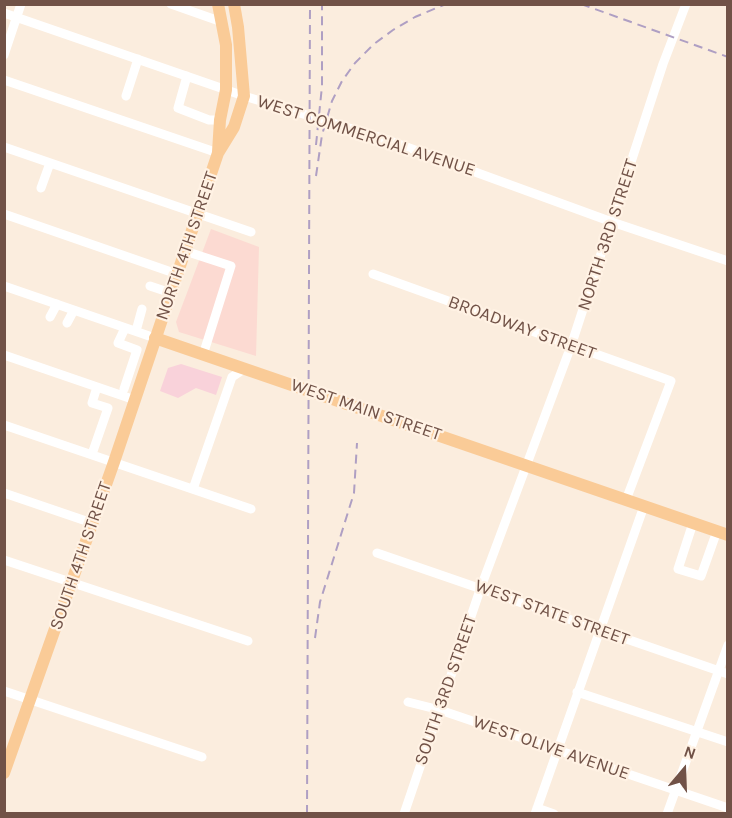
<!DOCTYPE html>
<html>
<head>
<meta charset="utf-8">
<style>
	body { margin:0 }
	#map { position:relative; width:732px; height:818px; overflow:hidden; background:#fbedde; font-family:Karla,sans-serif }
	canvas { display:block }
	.frame { position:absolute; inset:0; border:6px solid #715247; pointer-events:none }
	.north { position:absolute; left:654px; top:740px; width:60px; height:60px; -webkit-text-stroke:4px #fff2e4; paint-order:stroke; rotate:19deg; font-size:16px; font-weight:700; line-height:24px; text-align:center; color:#715247 }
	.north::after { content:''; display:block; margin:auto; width:21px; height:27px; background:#715247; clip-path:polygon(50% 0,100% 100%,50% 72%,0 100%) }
</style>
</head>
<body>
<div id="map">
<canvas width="732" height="818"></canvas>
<div class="frame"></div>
<div class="north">N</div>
</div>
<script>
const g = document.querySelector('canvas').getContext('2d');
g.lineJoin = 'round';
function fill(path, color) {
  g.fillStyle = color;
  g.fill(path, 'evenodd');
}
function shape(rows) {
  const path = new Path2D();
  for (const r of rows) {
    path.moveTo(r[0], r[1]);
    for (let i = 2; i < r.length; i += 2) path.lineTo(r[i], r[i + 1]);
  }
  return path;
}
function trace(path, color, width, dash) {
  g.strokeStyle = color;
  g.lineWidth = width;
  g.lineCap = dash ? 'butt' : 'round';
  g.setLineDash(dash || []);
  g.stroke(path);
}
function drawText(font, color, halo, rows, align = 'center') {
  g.font = font + ' Karla,sans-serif';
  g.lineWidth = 4.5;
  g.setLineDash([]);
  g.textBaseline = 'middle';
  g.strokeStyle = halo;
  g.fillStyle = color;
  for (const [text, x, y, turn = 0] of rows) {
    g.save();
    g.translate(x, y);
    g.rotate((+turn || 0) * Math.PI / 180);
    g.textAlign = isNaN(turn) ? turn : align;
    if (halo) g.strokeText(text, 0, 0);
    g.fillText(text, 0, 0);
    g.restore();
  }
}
fill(shape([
	[211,229,259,247,256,356,179,332,176,322]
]), '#fcdad2');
fill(shape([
	[181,364,222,377,216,395,196,388,178,398,160,391,168,368]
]), '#f9d2da');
trace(shape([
	[171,4,222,22],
	[4,13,244,96,382,138,612,222,728,261],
	[4,55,21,4],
	[187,76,178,108,209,120,220,120],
	[4,80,218,153],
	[126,96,138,59],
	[4,147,251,232],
	[41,188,50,163],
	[4,214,177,274],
	[185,251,231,266,203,355],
	[373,274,671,381,626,500],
	[4,286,155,338],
	[150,286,171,293],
	[50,317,57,304],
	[67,323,74,310],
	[136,331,142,309],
	[4,355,135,400],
	[124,389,137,350,118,343,125,328],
	[4,425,251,509],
	[92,454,108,408,92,403,97,387],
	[193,489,232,377,244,369],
	[4,493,92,523],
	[693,523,678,569,701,576,717,531],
	[377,553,728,674],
	[4,560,248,641],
	[4,691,202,757],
	[577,692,728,742],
	[408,702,440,710,728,808],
	[537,808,554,814],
	[404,814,481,587,571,346,663,64,686,4],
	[535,814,644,506],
	[667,814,728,645]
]), '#fff', 9);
trace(shape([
	[218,152,220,120,226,90,226,45,218,4],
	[155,338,728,535],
	[4,773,114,462,218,153,234,127,244,96,238,27,234,4]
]), '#facb97', 12);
trace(shape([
	[581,4,728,57],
	[316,145,322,86,322,4],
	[316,176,322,135,332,101,342,81,355,63,374,44,393,30,415,17,446,4],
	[315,638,320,602,354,493,357,443],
	[307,814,310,4]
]), '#af9fc3', 2, [9, 6]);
drawText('18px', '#715247', '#fff2e4', [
	["WEST COMMERCIAL AVENUE",366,136,18],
	["NORTH 3RD STREET",608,235,-72],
	["NORTH 4TH STREET",187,246,-71],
	["BROADWAY STREET",522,328,20],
	["WEST MAIN STREET",366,410,19],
	["SOUTH 4TH STREET",81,556,-71],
	["WEST STATE STREET",552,613,20],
	["SOUTH 3RD STREET",446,690,-71],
	["WEST OLIVE AVENUE",551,748,19]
]);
</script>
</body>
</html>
